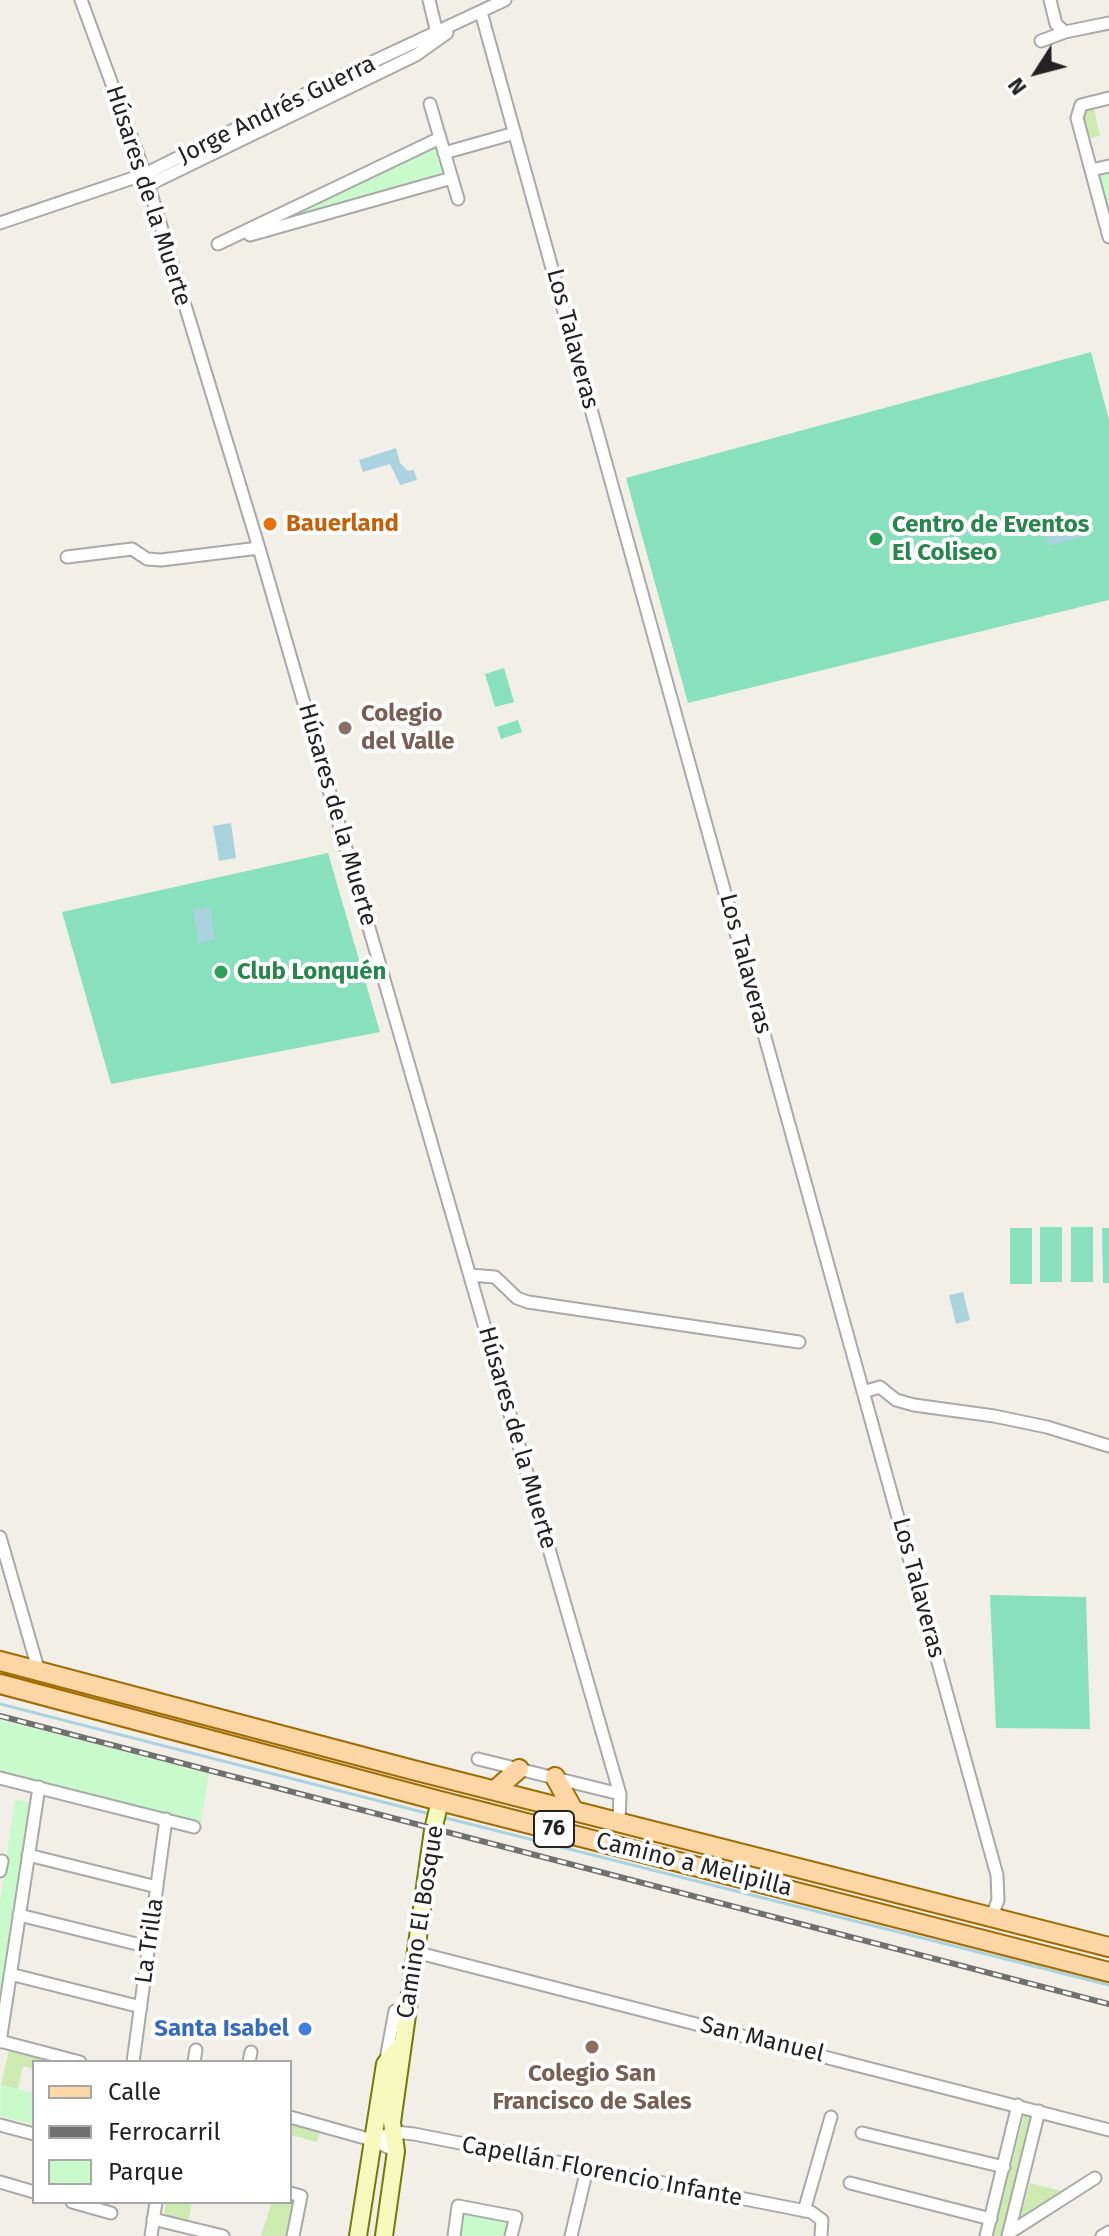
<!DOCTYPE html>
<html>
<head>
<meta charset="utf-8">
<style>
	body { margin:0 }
	#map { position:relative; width:1109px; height:2236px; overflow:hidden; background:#f2efe9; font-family:"Fira Sans",sans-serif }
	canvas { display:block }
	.legend { position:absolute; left:32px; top:2060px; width:260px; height:144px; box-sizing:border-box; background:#fff; border:2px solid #a7a7a7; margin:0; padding:10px 14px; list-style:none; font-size:24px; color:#222 }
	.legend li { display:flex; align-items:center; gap:16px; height:40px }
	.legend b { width:40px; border:2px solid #a7a7a7 }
	.north { position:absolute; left:997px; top:32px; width:80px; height:80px; -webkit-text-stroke:6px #fff; paint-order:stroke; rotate:234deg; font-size:22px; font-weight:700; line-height:32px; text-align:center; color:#222 }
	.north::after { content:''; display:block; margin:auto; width:28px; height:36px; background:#222; clip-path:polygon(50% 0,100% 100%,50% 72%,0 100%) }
</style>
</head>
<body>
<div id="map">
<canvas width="1109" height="2236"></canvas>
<ul class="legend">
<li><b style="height:10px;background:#fcd6a4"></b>Calle</li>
<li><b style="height:10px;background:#707070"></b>Ferrocarril</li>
<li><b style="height:22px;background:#c8facc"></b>Parque</li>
</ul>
<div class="north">N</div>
</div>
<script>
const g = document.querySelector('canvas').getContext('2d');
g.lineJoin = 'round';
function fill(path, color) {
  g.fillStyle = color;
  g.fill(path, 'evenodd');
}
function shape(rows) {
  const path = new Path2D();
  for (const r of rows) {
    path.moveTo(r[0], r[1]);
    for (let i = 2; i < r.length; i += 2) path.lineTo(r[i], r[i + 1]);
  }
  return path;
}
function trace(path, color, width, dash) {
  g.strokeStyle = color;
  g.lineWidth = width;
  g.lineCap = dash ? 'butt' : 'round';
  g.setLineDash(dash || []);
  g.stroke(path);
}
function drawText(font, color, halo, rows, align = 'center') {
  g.font = font + ' "Fira Sans",sans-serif';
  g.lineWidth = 8;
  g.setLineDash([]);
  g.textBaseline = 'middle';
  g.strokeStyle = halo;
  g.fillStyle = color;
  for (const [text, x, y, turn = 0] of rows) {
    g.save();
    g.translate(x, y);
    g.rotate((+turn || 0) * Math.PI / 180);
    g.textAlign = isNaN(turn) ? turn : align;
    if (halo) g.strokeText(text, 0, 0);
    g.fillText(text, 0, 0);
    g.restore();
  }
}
fill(shape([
	[1093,104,1100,136,1085,139,1081,112],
	[9,2050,60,2062,34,2062,34,2069,23,2066,18,2089,1,2085],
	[1024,2116,1033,2118,1003,2236,993,2236],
	[290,2121,321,2129,317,2142,290,2135],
	[1030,2183,1065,2192,1019,2223],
	[166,2202,192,2202,188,2224,164,2217],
	[272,2202,293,2203,287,2236,261,2236]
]), '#cdebb0');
fill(shape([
	[429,145,436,147,443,170,439,176,260,228],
	[1109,172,1109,228,1097,175],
	[0,1720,209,1773,201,1823,0,1773],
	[15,1799,31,1803,0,2003,0,1903],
	[1,2085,34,2093,34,2124,0,2116],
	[462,2212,508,2221,505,2236,458,2236]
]), '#c8facc');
fill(shape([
	[1091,352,1109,420,1109,600,688,703,626,478],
	[504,668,514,702,495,707,485,674],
	[518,720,522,732,501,739,497,727],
	[328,853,380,1032,111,1084,62,912],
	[1040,1227,1062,1227,1062,1282,1040,1282],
	[1071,1227,1093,1227,1093,1282,1071,1282],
	[1010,1228,1032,1228,1032,1284,1010,1284],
	[1102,1228,1109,1228,1109,1283,1103,1283],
	[990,1595,1086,1597,1090,1729,996,1728]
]), '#88e0be');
fill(shape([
	[396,448,400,463,408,471,414,470,417,480,400,485,390,464,363,472,359,460],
	[1077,513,1084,536,1049,546,1042,523],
	[231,823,236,858,219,861,213,826],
	[210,907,215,940,199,943,193,910],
	[963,1292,970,1320,956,1324,949,1295]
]), '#aad3df');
trace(shape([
	[0,1704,430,1814],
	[442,1817,1109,1985]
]), '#aad3df', 3);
const street = shape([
	[81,0,145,174,259,548,620,1794,619,1822],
	[429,0,437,33],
	[1050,0,1056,24,1065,32],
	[481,12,997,1875,998,1900,992,1916],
	[1041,41,1065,32,1109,23],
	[1109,98,1081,105,1077,118,1109,237],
	[430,104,458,199],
	[444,153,515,133],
	[1091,170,1109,166],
	[148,185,416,55,447,33],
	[0,223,145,174,338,78,505,0],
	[250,235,452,178],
	[218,244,440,138],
	[67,557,132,549,147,559,161,560,259,548],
	[470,1275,495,1277,517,1298,528,1302,799,1342],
	[863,1392,880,1387,896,1400,914,1405,994,1416,1047,1427,1109,1446],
	[0,1537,39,1672],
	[478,1759,620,1794],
	[0,1778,194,1827],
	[28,1855,157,1887],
	[0,1871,2,1861],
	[19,1915,149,1947],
	[415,1952,1109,2130],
	[10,1974,141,2007],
	[0,2041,80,2062],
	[0,2042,39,1787],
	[386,2059,395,2011],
	[133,2062,166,1819],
	[194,2062,196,2050],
	[249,2062,251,2052],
	[290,2117,372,2140,396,2151],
	[0,2125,34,2134],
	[862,2133,1004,2167],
	[372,2140,395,2132,414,2134,811,2212,822,2220,821,2236],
	[0,2182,34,2192],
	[850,2183,991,2219],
	[290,2193,301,2196,293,2236],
	[72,2202,111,2213],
	[804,2211,831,2117],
	[153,2219,223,2236],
	[1009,2233,1095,2178],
	[151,2236,156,2202],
	[454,2236,458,2206,516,2217,511,2236],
	[571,2236,587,2169],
	[986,2236,1018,2105],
	[1008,2236,1039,2111],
	[1102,2236,1109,2232]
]);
const secondary = shape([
	[358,2236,385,2064,402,2044],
	[384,2236,396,2151,392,2122,433,1830,440,1801]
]);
const primary = shape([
	[0,1661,413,1770,1109,1947],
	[0,1684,440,1801,1109,1972],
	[555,1777,574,1811],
	[495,1790,519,1769]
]);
trace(street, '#a9a9a9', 15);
trace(secondary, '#707d05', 20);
trace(primary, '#a06b00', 22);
trace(street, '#fff', 11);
trace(secondary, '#f7fabf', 16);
trace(primary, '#fcd6a4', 18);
const rail = shape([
	[0,1716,1109,2004]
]);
trace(rail, '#707070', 6);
trace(rail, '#fff', 3, [9]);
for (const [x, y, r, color] of [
	[270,524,8,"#e8710a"],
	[876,539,8,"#2e9e5b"],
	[345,728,8,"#8d6e63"],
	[221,972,8,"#2e9e5b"],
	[305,2029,8,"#3f7fe0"],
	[592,2047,8,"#8d6e63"]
]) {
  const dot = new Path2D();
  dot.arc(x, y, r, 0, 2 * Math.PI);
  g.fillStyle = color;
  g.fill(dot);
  trace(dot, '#fff', 3);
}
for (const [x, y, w] of [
	[554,1829,40]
]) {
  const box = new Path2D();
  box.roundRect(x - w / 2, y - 18, w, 36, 6);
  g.fillStyle = '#fff';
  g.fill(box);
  trace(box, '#222', 2);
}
drawText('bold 22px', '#222', null, [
	["76",554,1829]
]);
drawText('24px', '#222', '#fff', [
	["Jorge Andrés Guerra",277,110,-26],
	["Húsares de la Muerte",148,196,72],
	["Los Talaveras",572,339,75],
	["Húsares de la Muerte",337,815,74],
	["Los Talaveras",745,964,75],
	["Húsares de la Muerte",517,1438,74],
	["Los Talaveras",918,1588,75],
	["Camino a Melipilla",694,1865,14],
	["Camino El Bosque",421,1922,-81],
	["La Trilla",150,1941,-82],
	["San Manuel",762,2040,14],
	["Capellán Florencio Infante",602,2172,11]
]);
drawText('bold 24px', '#c56008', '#fff', [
	["Bauerland",286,524]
], 'left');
drawText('bold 24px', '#27864d', '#fff', [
	["Centro de Eventos",892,525],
	["El Coliseo",892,553],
	["Club Lonquén",237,972]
], 'left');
drawText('bold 24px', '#785e54', '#fff', [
	["Colegio",361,714],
	["del Valle",361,742],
	["Colegio San",592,2074,"center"],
	["Francisco de Sales",592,2102,"center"]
], 'left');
drawText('bold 24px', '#366cbe', '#fff', [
	["Santa Isabel",289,2029]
], 'right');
</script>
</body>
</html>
